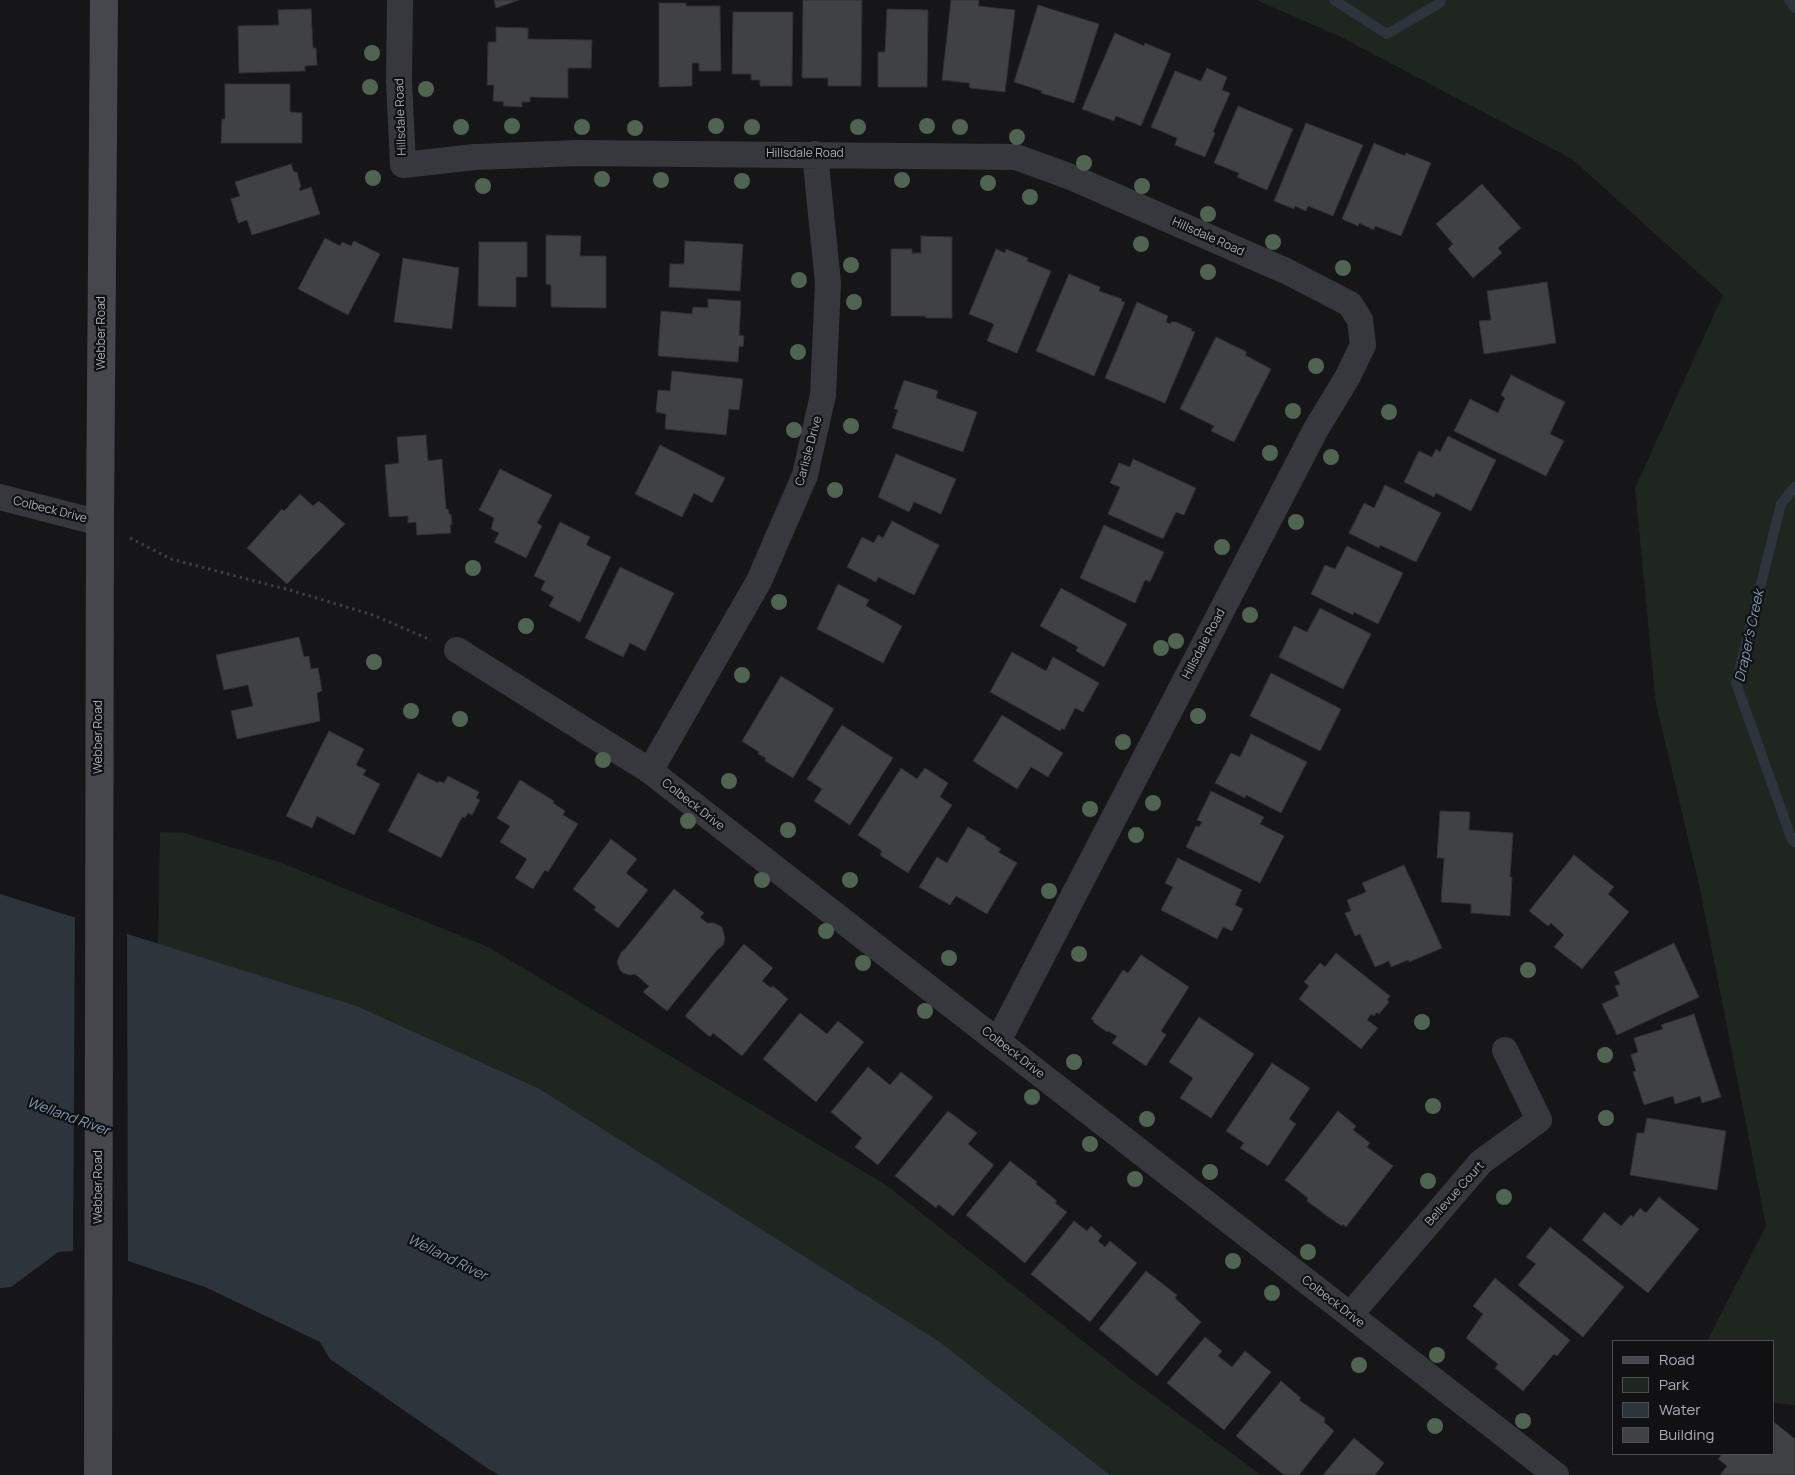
<!DOCTYPE html>
<html>
<head>
<meta charset="utf-8">
<style>
	body { margin:0 }
	#map { position:relative; width:1795px; height:1475px; overflow:hidden; background:#161618; font-family:Manrope,sans-serif }
	canvas { display:block }
	.legend { position:absolute; left:1612px; top:1340px; width:162px; height:115px; box-sizing:border-box; background:#111113; border:1px solid #4d4f55; margin:0; padding:6px 9px; list-style:none; font-size:15px; color:#a8adb8 }
	.legend li { display:flex; align-items:center; gap:10px; height:25px }
	.legend b { width:25px; border:1px solid #4d4f55 }
</style>
</head>
<body>
<div id="map">
<canvas width="1795" height="1475"></canvas>
<ul class="legend">
<li><b style="height:6px;background:#45474d"></b>Road</li>
<li><b style="height:14px;background:#1e261f"></b>Park</li>
<li><b style="height:14px;background:#2c353c"></b>Water</li>
<li><b style="height:14px;background:#404145"></b>Building</li>
</ul>
</div>
<script>
const g = document.querySelector('canvas').getContext('2d');
g.lineJoin = 'round';
function fill(path, color) {
  g.fillStyle = color;
  g.fill(path, 'evenodd');
}
function shape(rows) {
  const path = new Path2D();
  for (const r of rows) {
    path.moveTo(r[0], r[1]);
    for (let i = 2; i < r.length; i += 2) path.lineTo(r[i], r[i + 1]);
  }
  return path;
}
function trace(path, color, width, dash) {
  g.strokeStyle = color;
  g.lineWidth = width;
  g.lineCap = dash ? 'butt' : 'round';
  g.setLineDash(dash || []);
  g.stroke(path);
}
function drawText(font, color, halo, rows, align = 'center') {
  g.font = font + ' Manrope,sans-serif';
  g.lineWidth = 4.5;
  g.setLineDash([]);
  g.textBaseline = 'middle';
  g.strokeStyle = halo;
  g.fillStyle = color;
  for (const [text, x, y, turn = 0] of rows) {
    g.save();
    g.translate(x, y);
    g.rotate((+turn || 0) * Math.PI / 180);
    g.textAlign = isNaN(turn) ? turn : align;
    if (halo) g.strokeText(text, 0, 0);
    g.fillText(text, 0, 0);
    g.restore();
  }
}
fill(shape([
	[1256,0,1795,0,1795,1405,1774,1403,1774,1341,1707,1341,1766,1226,1699,884,1656,704,1635,488,1723,295,1572,159,1339,36],
	[160,832,185,833,282,863,488,947,886,1185,1127,1376,1261,1475,1110,1475,940,1342,538,1088,357,1006,158,944]
]), '#1e261f');
fill(shape([
	[0,894,357,1006,538,1088,940,1342,1110,1475,499,1475,487,1468,330,1359,320,1342,205,1287,96,1250,58,1252,11,1287,0,1288]
]), '#2c353c');
fill(shape([
	[75,915,127,932,128,1263,96,1252,73,1254]
]), '#161618');
trace(shape([
	[1334,0,1387,34,1440,3,1441,0],
	[1789,0,1795,8],
	[1795,487,1781,504,1736,683,1792,840,1795,842]
]), '#2c353c', 10);
const building = shape([
	[494,0,519,0,496,8,494,0],
	[803,0,862,0,861,86,828,86,828,78,802,78,803,0],
	[951,0,979,0,978,6,1015,10,1005,92,970,88,969,83,942,80,951,0],
	[659,3,686,3,686,6,720,6,721,71,699,71,699,63,692,63,692,86,659,87,659,3],
	[1038,5,1099,24,1074,103,1041,93,1042,91,1014,82,1038,5],
	[311,9,313,48,316,48,317,65,305,66,305,71,239,73,238,26,279,25,278,10,311,9],
	[887,9,928,10,927,87,878,87,878,52,885,52,887,9],
	[733,12,793,12,792,86,760,86,760,80,751,80,751,74,732,74,733,12],
	[496,27,528,28,528,39,592,40,591,68,568,68,568,98,530,97,530,102,522,102,522,107,503,106,504,102,493,101,494,85,487,85,488,42,496,42,496,27],
	[1115,33,1144,46,1145,43,1171,54,1141,126,1116,116,1114,121,1082,109,1115,33],
	[1207,68,1227,77,1222,90,1230,93,1213,132,1215,133,1205,157,1175,145,1177,138,1151,127,1175,71,1201,81,1207,68],
	[225,84,290,84,290,112,302,113,302,143,221,143,222,119,225,119,225,84],
	[1238,106,1293,129,1267,190,1237,177,1239,173,1214,163,1238,106],
	[1306,123,1363,145,1333,216,1308,206,1306,211,1295,206,1294,209,1274,201,1306,123],
	[1374,143,1405,156,1406,153,1431,163,1401,236,1375,226,1374,230,1359,223,1358,226,1342,219,1374,143],
	[291,164,294,172,297,172,301,187,299,188,300,191,311,187,320,214,252,235,247,220,238,223,231,199,240,196,235,182,291,164],
	[1482,184,1521,228,1498,248,1502,253,1473,278,1448,249,1453,244,1436,224,1482,184],
	[546,235,581,236,580,256,606,256,606,308,551,307,551,285,546,284,546,235],
	[921,236,952,237,952,318,926,318,925,316,891,316,891,249,912,249,912,253,921,253,921,236],
	[325,238,340,246,342,242,351,246,354,241,380,254,348,315,298,289,325,238],
	[685,241,743,244,740,291,669,287,670,264,684,264,685,241],
	[479,242,527,242,527,277,516,277,516,307,478,306,479,242],
	[996,249,1005,253,1006,249,1028,258,1027,261,1051,271,1017,353,987,341,994,324,969,314,996,249],
	[403,258,459,268,452,329,394,322,403,258],
	[1069,274,1100,287,1099,291,1122,299,1121,301,1125,302,1094,376,1036,351,1069,274],
	[1547,282,1556,343,1484,354,1479,321,1491,320,1487,291,1547,282],
	[708,299,741,301,739,335,744,336,743,347,739,346,738,362,658,356,661,311,692,314,693,307,708,308,708,299],
	[1137,302,1168,316,1166,322,1171,324,1171,322,1176,322,1192,329,1191,331,1195,332,1165,403,1105,378,1137,302],
	[1216,337,1247,352,1245,355,1271,369,1234,442,1211,431,1214,426,1180,409,1216,337],
	[672,371,743,379,739,410,729,409,726,435,665,429,666,414,656,412,658,390,670,391,672,371],
	[1511,375,1565,402,1550,434,1564,441,1546,476,1454,431,1470,399,1498,413,1505,398,1501,395,1511,375],
	[904,380,938,391,936,398,977,412,963,452,892,428,898,410,894,409,904,380],
	[426,435,428,461,442,459,446,509,448,509,449,514,451,514,452,525,450,525,451,533,417,535,416,522,408,523,408,516,389,517,385,465,399,463,397,437,426,435],
	[1448,436,1496,460,1471,511,1436,493,1434,497,1404,482,1419,451,1432,457,1436,449,1440,452,1448,436],
	[660,445,725,478,712,503,694,493,682,517,635,494,660,445],
	[896,454,956,479,941,514,914,502,909,512,878,497,896,454],
	[1133,459,1196,488,1184,515,1176,512,1163,539,1108,514,1120,487,1110,483,1119,463,1130,467,1133,459],
	[500,469,552,495,537,523,542,526,526,558,494,542,499,533,491,529,494,518,479,510,500,469],
	[1385,485,1441,513,1416,562,1380,545,1379,548,1349,533,1364,503,1374,508,1385,485],
	[300,494,313,506,319,501,345,524,287,584,247,548,282,509,284,511,300,494],
	[892,521,939,545,914,595,878,577,876,582,847,567,862,537,874,543,878,535,883,538,892,521],
	[560,522,590,537,586,545,611,557,580,622,549,606,554,597,541,590,545,581,534,576,560,522],
	[1104,525,1164,552,1150,582,1145,580,1135,603,1080,578,1104,525],
	[1347,546,1403,573,1378,624,1354,612,1353,615,1311,594,1325,565,1335,569,1347,546],
	[620,567,674,593,645,651,630,643,623,657,585,638,620,567],
	[838,584,869,600,866,606,902,626,883,663,817,629,838,584],
	[1061,588,1127,624,1104,667,1076,651,1078,647,1040,626,1061,588],
	[1320,608,1371,634,1343,689,1279,657,1294,626,1307,632,1320,608],
	[299,637,304,657,309,656,311,669,318,668,322,691,317,693,320,721,237,739,231,711,253,706,248,685,224,690,216,655,299,637],
	[1012,652,1046,671,1053,657,1099,683,1083,712,1075,708,1064,730,1062,728,1060,731,990,692,1012,652],
	[1271,673,1341,709,1320,751,1250,716,1271,673],
	[781,676,834,709,793,778,765,761,766,758,758,754,759,752,742,741,781,676],
	[1002,715,1063,753,1048,777,1031,767,1017,789,973,761,1002,715],
	[842,725,893,758,850,825,814,801,822,789,807,779,842,725],
	[329,731,364,749,356,765,366,770,363,775,380,784,354,835,317,816,312,828,286,816,329,731],
	[1251,734,1307,762,1281,813,1246,795,1245,798,1215,783,1231,753,1240,757,1251,734],
	[901,768,917,779,925,768,948,783,940,797,952,805,908,873,880,855,882,851,858,835,901,768],
	[418,773,438,783,439,781,444,783,448,776,479,792,476,798,480,800,472,815,468,813,465,818,462,817,441,858,388,831,418,773],
	[520,780,554,801,553,803,565,811,563,815,578,824,548,872,545,870,533,889,515,878,527,859,500,842,510,826,497,818,520,780],
	[1211,791,1264,817,1260,824,1284,836,1260,883,1186,847,1196,826,1199,827,1202,822,1197,820,1211,791],
	[1440,811,1470,812,1469,830,1513,833,1510,877,1512,877,1510,916,1471,913,1471,904,1441,902,1444,858,1437,858,1440,811],
	[968,827,986,837,985,839,1001,849,998,852,1017,863,987,914,956,896,950,905,919,887,937,857,947,863,968,827],
	[611,839,637,859,626,873,648,890,618,928,594,910,596,907,573,889,611,839],
	[1574,855,1614,887,1608,894,1629,912,1582,969,1554,947,1564,935,1551,923,1548,926,1529,911,1574,855],
	[1178,858,1242,890,1235,905,1243,909,1232,931,1223,927,1217,939,1161,910,1173,887,1165,883,1178,858],
	[1404,865,1442,948,1409,962,1408,960,1391,967,1389,961,1375,967,1360,934,1355,936,1345,913,1351,911,1347,900,1366,892,1362,883,1404,865],
	[674,889,704,913,700,917,707,923,714,923,722,927,725,939,723,945,717,950,667,1011,643,992,649,986,635,974,630,975,623,973,620,970,617,962,621,952,625,949,674,889],
	[1674,943,1699,997,1617,1035,1602,1004,1619,996,1615,986,1620,984,1614,972,1674,943],
	[744,944,773,968,762,981,771,988,773,986,788,999,742,1056,713,1033,710,1037,685,1016,744,944],
	[1336,953,1390,996,1387,1000,1389,1002,1379,1014,1377,1012,1374,1016,1371,1014,1367,1020,1378,1028,1361,1049,1299,999,1309,986,1304,982,1320,963,1325,967,1336,953],
	[1141,955,1189,987,1161,1031,1166,1035,1146,1066,1112,1043,1117,1036,1108,1031,1107,1032,1093,1022,1094,1021,1091,1019,1123,970,1128,973,1141,955],
	[800,1013,827,1034,838,1021,864,1042,816,1102,763,1059,800,1013],
	[1694,1014,1721,1097,1702,1103,1700,1096,1675,1104,1673,1096,1644,1105,1633,1072,1636,1071,1631,1055,1638,1052,1634,1038,1663,1029,1661,1025,1694,1014],
	[1199,1017,1254,1054,1211,1118,1180,1098,1193,1078,1169,1062,1199,1017],
	[1272,1063,1310,1088,1289,1119,1296,1124,1268,1166,1240,1148,1244,1143,1226,1131,1272,1063],
	[868,1067,890,1085,901,1072,933,1097,878,1165,855,1147,862,1138,831,1112,868,1067],
	[948,1111,977,1133,968,1144,994,1165,953,1216,938,1204,936,1208,895,1176,948,1111],
	[1338,1111,1356,1126,1353,1130,1370,1143,1367,1147,1393,1166,1346,1227,1343,1224,1342,1226,1330,1218,1307,1201,1308,1198,1285,1180,1338,1111],
	[1647,1118,1726,1131,1717,1190,1630,1175,1637,1133,1644,1133,1647,1118],
	[1010,1161,1037,1182,1036,1184,1057,1201,1055,1203,1067,1212,1025,1263,966,1215,1010,1161],
	[1659,1197,1699,1229,1648,1293,1582,1240,1604,1212,1621,1226,1631,1215,1633,1217,1640,1208,1646,1213,1659,1197],
	[1074,1221,1087,1231,1091,1226,1102,1236,1098,1241,1105,1247,1110,1241,1137,1263,1090,1322,1031,1274,1074,1221],
	[1550,1227,1624,1287,1583,1337,1518,1285,1536,1264,1526,1257,1550,1227],
	[1146,1271,1177,1295,1175,1298,1201,1322,1157,1376,1099,1329,1146,1271],
	[1495,1278,1570,1340,1557,1356,1554,1354,1523,1391,1495,1368,1498,1364,1466,1338,1483,1314,1473,1306,1495,1278],
	[1205,1337,1222,1351,1218,1356,1232,1367,1245,1351,1271,1372,1224,1430,1167,1383,1205,1337],
	[1281,1381,1301,1398,1299,1400,1325,1418,1324,1422,1334,1431,1299,1475,1284,1475,1236,1436,1281,1381],
	[1774,1422,1795,1439,1795,1475,1720,1475,1727,1466,1718,1459,1722,1454,1774,1454,1774,1422],
	[1354,1438,1384,1463,1375,1475,1323,1475,1354,1438]
]);
fill(building, '#404145');
trace(building, '#303034', 1);
trace(shape([
	[130,538,171,559,293,591,373,615,431,640]
]), '#3d3f44', 3, [2.5, 4]);
trace(shape([
	[400,0,399,81,403,165,475,157,579,153,1016,157,1071,177,1286,271,1350,304,1360,320,1363,345,1347,378,1316,429,998,1041],
	[0,497,100,523],
	[457,650,650,771,1556,1475],
	[650,771,759,581,805,475,823,395,828,283,815,154],
	[1350,1315,1481,1162,1539,1120,1505,1050]
]), '#37383d', 26);
trace(shape([
	[98,1475,100,523,104,0]
]), '#45474d', 28);
g.fillStyle = '#506452';
for (const [x, y] of [
	[372,53],
	[370,87],
	[426,89],
	[512,126],
	[716,126],
	[927,126],
	[461,127],
	[582,127],
	[752,127],
	[858,127],
	[960,127],
	[635,128],
	[1017,137],
	[1084,163],
	[373,178],
	[602,179],
	[661,180],
	[902,180],
	[742,181],
	[988,183],
	[483,186],
	[1142,186],
	[1030,197],
	[1208,214],
	[1273,242],
	[1141,244],
	[851,265],
	[1343,268],
	[1208,272],
	[799,280],
	[854,302],
	[798,352],
	[1316,366],
	[1293,411],
	[1389,412],
	[851,426],
	[794,430],
	[1270,453],
	[1331,457],
	[835,490],
	[1296,522],
	[1222,547],
	[473,568],
	[779,602],
	[1250,615],
	[526,626],
	[1176,641],
	[1161,648],
	[374,662],
	[742,675],
	[411,711],
	[1198,716],
	[460,719],
	[1123,742],
	[603,760],
	[729,781],
	[1153,803],
	[1090,809],
	[688,821],
	[788,830],
	[1136,835],
	[762,880],
	[850,880],
	[1049,891],
	[826,931],
	[1079,954],
	[949,958],
	[863,963],
	[1528,970],
	[925,1011],
	[1422,1022],
	[1605,1055],
	[1074,1062],
	[1032,1097],
	[1433,1106],
	[1606,1118],
	[1147,1119],
	[1090,1144],
	[1210,1172],
	[1135,1179],
	[1428,1181],
	[1504,1197],
	[1308,1252],
	[1233,1261],
	[1272,1293],
	[1437,1355],
	[1359,1365],
	[1523,1421],
	[1435,1426]
]) {
  g.beginPath();
  g.arc(x, y, 8, 0, 2 * Math.PI);
  g.fill();
}
drawText('12px', '#a8adb8', '#111113', [
	["Hillsdale Road",401,117,-92],
	["Hillsdale Road",805,154],
	["Hillsdale Road",1208,237,24],
	["Webber Road",102,333,-90],
	["Carlisle Drive",809,451,-75],
	["Colbeck Drive",50,510,14],
	["Hillsdale Road",1204,644,-62],
	["Webber Road",99,737,-90],
	["Colbeck Drive",693,805,38],
	["Colbeck Drive",1013,1053,38],
	["Webber Road",99,1187,-90],
	["Bellevue Court",1455,1194,-48],
	["Colbeck Drive",1333,1302,38]
]);
drawText('italic 14px', '#7f9bb3', '#111113', [
	["Draper's Creek",1750,636,-78],
	["Welland River",68,1117,20],
	["Welland River",447,1258,26]
]);
</script>
</body>
</html>
